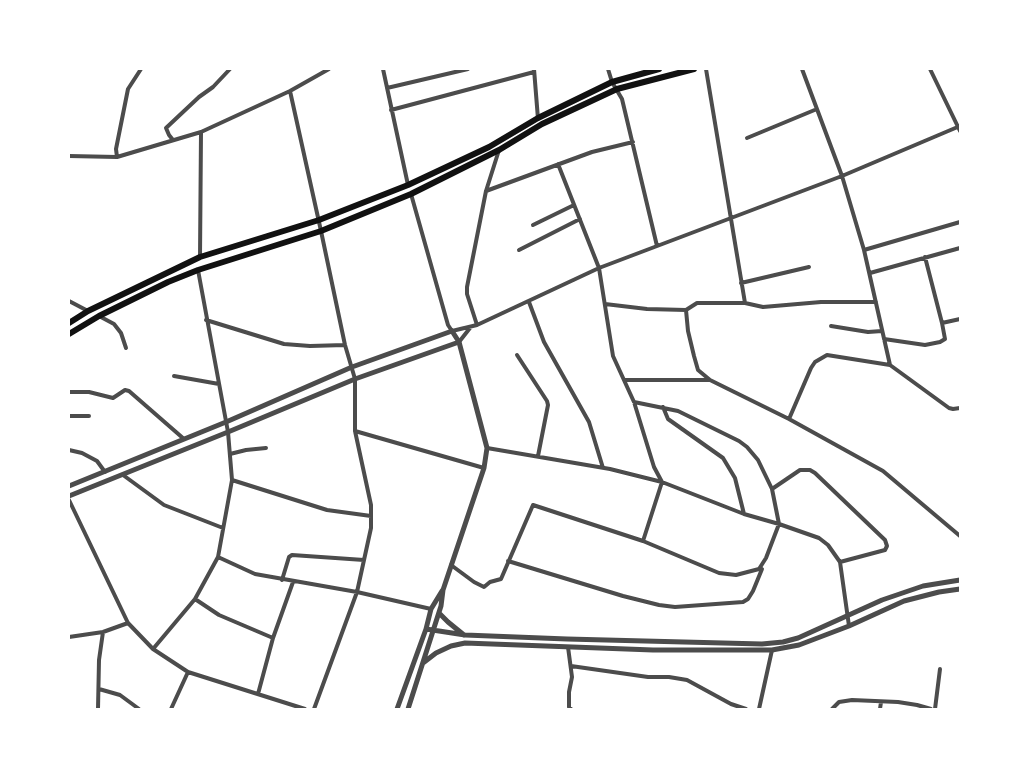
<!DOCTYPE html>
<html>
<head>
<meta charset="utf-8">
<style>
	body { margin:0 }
	#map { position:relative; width:1029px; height:778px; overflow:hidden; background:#fff; font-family:Poppins,sans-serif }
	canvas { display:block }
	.frame { position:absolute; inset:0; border:70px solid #fff; pointer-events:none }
</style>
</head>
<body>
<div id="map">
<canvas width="1029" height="778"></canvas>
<div class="frame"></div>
</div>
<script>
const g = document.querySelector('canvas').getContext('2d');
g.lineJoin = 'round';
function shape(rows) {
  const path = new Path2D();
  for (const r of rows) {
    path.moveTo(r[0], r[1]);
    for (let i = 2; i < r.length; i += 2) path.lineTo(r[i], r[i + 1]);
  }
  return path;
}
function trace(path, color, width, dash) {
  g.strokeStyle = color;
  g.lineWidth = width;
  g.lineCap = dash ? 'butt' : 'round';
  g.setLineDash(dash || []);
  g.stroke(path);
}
trace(shape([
	[383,69,408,185],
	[534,69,538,119],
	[608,69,612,82,622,99,657,246],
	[706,69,745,303],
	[802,69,842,176,864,250,890,365],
	[930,69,960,131],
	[387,88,468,69],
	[290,91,321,231,345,345,355,379,355,431,371,505,371,528,357,592,314,709],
	[391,110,534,72],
	[747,138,817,109],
	[173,140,169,135,166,128,199,97,213,87,230,69],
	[69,156,117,157,201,132,290,91,329,69],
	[117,157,116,149,128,89,141,69],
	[558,164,599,268,613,356,634,402,654,467,662,482,643,541],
	[486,191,592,152,633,142],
	[411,194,448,325,452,331,477,325,599,268,842,176,960,126],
	[533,225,574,205],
	[519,250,580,219],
	[864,250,960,222],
	[200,257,201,132],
	[198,270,228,432,232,480,218,557,195,599,219,615,273,638],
	[870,273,960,248],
	[741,283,809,267],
	[69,301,88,311],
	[529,302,544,342,589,422,603,468],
	[605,304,647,309,686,310,697,303,745,303,763,307,821,302,876,302],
	[686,310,688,331,694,356,698,370,710,380,789,419,883,471,960,536],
	[99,316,114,324,121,333,126,348],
	[206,320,284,344,310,346,345,345],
	[942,323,960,319],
	[477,325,467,294,467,287,486,191,499,150],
	[831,326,868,332,882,331],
	[884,339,925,345,940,342,945,339,942,323,925,257],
	[459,342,470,328],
	[517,355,547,401,548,405,538,456],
	[174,376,219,384],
	[624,380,710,380],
	[69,392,89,392,113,398,125,390,129,391,184,439],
	[663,407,668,419,723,458,735,478,744,514],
	[69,416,89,416],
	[789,419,811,368,815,362,827,355,890,365,949,408,953,409,960,408],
	[355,431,484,468],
	[487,448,610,469,662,482,744,514,779,524,819,538,828,545,840,562,849,626],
	[69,450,82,453,97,461,105,472],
	[230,454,246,450,266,448],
	[123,475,164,505,223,528],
	[232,480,327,510,371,516],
	[772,489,800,470,810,470,815,473,885,540,887,546,885,550,840,562],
	[69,500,128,623,153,649,188,672,305,709],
	[218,557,255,574,357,592,431,609],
	[508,561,623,596,659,605,675,607,743,602,748,599,753,591,762,569],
	[451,565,474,582,484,587,490,582,501,579,533,505,643,541,719,573,736,575,759,569,766,558,779,524,772,489,758,460,747,447,739,441,678,411,634,402],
	[282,580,289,557,292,555,364,560],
	[69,637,103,632,128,623],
	[568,647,572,677,569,692,569,707,571,709],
	[153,649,195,599],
	[571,666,648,677,669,677,687,680,731,704,746,709],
	[99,689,120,695,139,709],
	[258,694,273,638,293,582],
	[98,709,99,660,103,632],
	[171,709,188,672],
	[759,709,772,650],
	[832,709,839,702,852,700,898,702,917,705,931,709],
	[880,709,881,702],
	[935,709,940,669]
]), '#4c4c4c', 4);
trace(shape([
	[69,486,226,422,352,367,452,331,459,342,487,448,484,468,443,590,441,606,408,709],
	[69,496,228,432,355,379,459,342],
	[439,613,448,622,464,635],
	[426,629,465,635,567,639,762,644,783,642,798,638,882,600,923,586,960,580],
	[423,663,436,653,451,646,465,643,653,650,772,650,799,645,849,626,904,601,939,592,960,589],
	[397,709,426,629,431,609,442,591]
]), '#4c4c4c', 5);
trace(shape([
	[69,323,88,311,200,257,319,220,408,185,489,147,538,118,612,82,659,69],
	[69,334,99,316,168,282,198,270,321,231,411,194,499,150,542,124,617,89,694,69]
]), '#111', 6);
</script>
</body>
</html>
